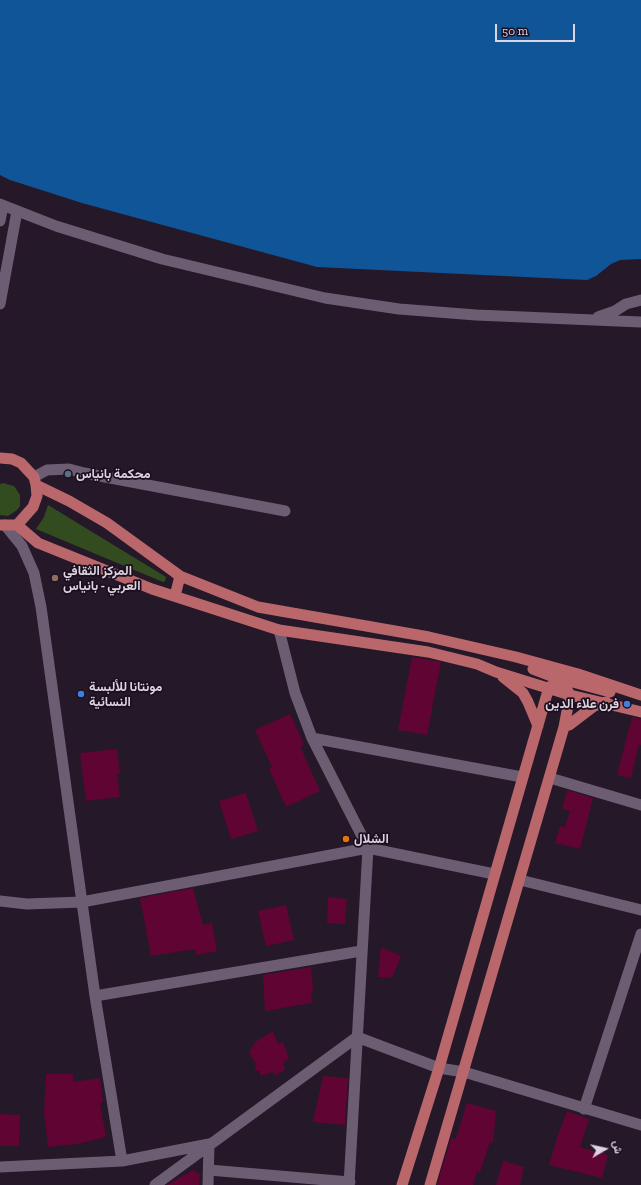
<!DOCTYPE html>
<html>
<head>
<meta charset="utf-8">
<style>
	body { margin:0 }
	#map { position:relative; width:641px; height:1185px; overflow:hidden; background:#251829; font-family:"Zilla Slab",Vazirmatn,serif }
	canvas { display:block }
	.north { position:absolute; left:585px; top:1129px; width:40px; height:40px; -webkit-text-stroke:3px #1c0f20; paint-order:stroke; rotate:81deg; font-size:11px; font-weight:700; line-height:16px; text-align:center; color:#ddd4e0 }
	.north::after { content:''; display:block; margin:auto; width:14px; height:18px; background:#ddd4e0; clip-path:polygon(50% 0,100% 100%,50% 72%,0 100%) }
	.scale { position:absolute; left:495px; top:24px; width:80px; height:18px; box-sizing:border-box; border:2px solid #ddd4e0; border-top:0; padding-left:5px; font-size:12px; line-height:14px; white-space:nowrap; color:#ddd4e0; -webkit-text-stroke:3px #1c0f20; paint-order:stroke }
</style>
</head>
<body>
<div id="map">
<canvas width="641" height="1185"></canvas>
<div class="north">ش</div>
<div class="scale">50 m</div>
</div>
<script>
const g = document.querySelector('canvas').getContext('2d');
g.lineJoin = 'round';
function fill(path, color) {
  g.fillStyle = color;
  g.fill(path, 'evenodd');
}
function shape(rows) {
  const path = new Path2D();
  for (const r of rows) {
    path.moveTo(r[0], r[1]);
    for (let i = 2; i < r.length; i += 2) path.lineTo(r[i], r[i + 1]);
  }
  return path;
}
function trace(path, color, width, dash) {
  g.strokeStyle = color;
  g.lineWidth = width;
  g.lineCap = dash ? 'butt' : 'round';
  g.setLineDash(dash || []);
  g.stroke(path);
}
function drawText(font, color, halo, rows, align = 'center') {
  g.font = font + ' "Zilla Slab",Vazirmatn,serif';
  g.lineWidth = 3.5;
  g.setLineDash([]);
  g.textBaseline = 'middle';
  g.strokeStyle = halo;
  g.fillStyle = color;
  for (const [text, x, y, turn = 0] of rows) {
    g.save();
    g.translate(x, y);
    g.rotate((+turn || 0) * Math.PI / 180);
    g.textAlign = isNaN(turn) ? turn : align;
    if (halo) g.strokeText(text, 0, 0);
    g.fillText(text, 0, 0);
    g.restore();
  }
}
fill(shape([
	[3,483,14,486,20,495,20,506,17,510,8,516,0,515,0,484],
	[48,505,166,577,165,581,163,582,36,529,44,517]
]), '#334c1f');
fill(shape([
	[0,0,641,0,641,259,620,260,611,264,596,276,587,280,317,267,82,203,10,180,0,175]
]), '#105598');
fill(shape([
	[412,657,441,662,427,735,398,730],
	[290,714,304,744,300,746,320,791,286,807,269,769,272,767,255,730],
	[632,717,641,719,641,745,639,744,631,778,617,775],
	[117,749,120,774,117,774,120,797,86,801,80,753],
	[567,790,593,798,580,849,555,843,560,826,565,827,570,811,562,809],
	[246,793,258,831,231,839,219,801],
	[193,888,203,925,212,923,217,951,196,955,195,949,151,956,140,898],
	[328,897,347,899,345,924,327,923],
	[286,905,294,940,266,946,258,911],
	[381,947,401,956,392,978,378,977],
	[311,967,313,990,311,993,312,1003,265,1011,263,975],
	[273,1031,278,1044,283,1042,289,1059,283,1062,285,1069,283,1071,274,1076,273,1072,260,1076,260,1070,255,1072,256,1064,249,1053,255,1042],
	[46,1074,73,1074,73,1082,100,1078,103,1102,100,1103,106,1137,77,1144,48,1147,44,1112],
	[323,1076,348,1078,345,1125,313,1122],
	[467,1103,496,1111,493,1143,490,1142,480,1172,477,1171,473,1185,437,1185,451,1138,456,1139],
	[567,1111,589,1119,580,1147,608,1155,602,1178,549,1165,558,1135],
	[0,1114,20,1115,19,1146,0,1146],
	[503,1161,524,1167,520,1185,496,1185],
	[193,1170,200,1174,199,1185,167,1185]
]), '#600433');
trace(shape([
	[0,221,3,206],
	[0,304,17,211],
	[34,477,47,470,69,469,84,473,285,511],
	[5,525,22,546,34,573,41,607,95,996,122,1161],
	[279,630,295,693,312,738,368,848,349,1185],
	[312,738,522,777],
	[550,778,641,805],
	[520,880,641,910],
	[0,901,27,904,82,902,368,848,494,874],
	[95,996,361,951],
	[584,1109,641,934],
	[0,1167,122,1161,209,1144,208,1185],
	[209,1170,350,1182],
	[155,1185,357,1037,439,1068,464,1072]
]), '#6d5d72', 11);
trace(shape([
	[0,204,56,226,162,259,325,298,399,309,476,315,641,322],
	[598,317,615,311,626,304,641,300],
	[464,1072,641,1125]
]), '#6d5d72', 11);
trace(shape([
	[0,458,12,459,21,463,34,477,36,485,37,496,33,507,17,525,0,525],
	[36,485,69,501,107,523,180,576,258,607,429,637,516,657,578,674,641,695],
	[17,525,38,543,152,589,279,630,428,652,477,664,496,672,570,695,641,712],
	[175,596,180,576],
	[503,677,523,693,528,702,538,726],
	[564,727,569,725,594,706,606,702],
	[402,1185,439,1068,549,687,562,680,569,681,610,692],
	[430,1185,564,727,570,695,562,680,533,669]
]), '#b9676a', 11);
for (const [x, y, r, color] of [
	[68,474,4,"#5c6f8a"],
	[55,578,4,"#8d6e63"],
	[81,694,4,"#3f7fe0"],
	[627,704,4,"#3f7fe0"],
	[346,839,4,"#e8710a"]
]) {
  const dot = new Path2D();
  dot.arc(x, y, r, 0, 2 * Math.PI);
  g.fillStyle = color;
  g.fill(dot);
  trace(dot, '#1c0f20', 1.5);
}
drawText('bold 13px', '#ddd4e0', '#1c0f20', [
	["محكمة بانياس",76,474],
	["المركز الثقافي",63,571],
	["العربي - بانياس",63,586],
	["مونتانا للألبسة",89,687],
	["النسائية",89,702],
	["فرن علاء الدين",619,704,"right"],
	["الشلال",354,839]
], 'left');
</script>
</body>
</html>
